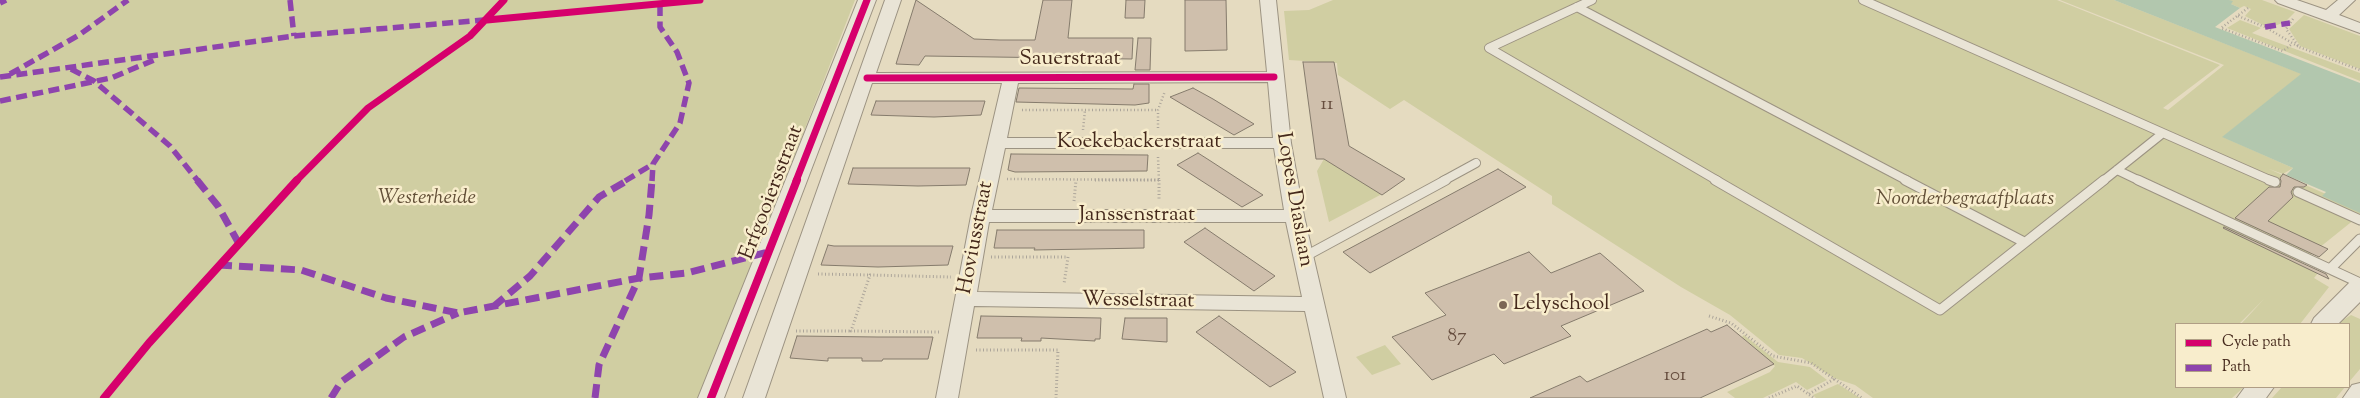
<!DOCTYPE html>
<html>
<head>
<meta charset="utf-8">
<style>
	body { margin:0 }
	#map { position:relative; width:2360px; height:398px; overflow:hidden; background:#e5dbc0; font-family:"Sorts Mill Goudy",serif }
	canvas { display:block }
	.legend { position:absolute; left:2175px; top:323px; width:175px; height:65px; box-sizing:border-box; background:#f8edcc; border:1px solid #b09e85; margin:0; padding:6px 9px; list-style:none; font-size:15px; color:#44281b }
	.legend li { display:flex; align-items:center; gap:10px; height:25px }
	.legend b { width:25px; border:1px solid #b09e85 }
</style>
</head>
<body>
<div id="map">
<canvas width="2360" height="398"></canvas>
<ul class="legend">
<li><b style="height:6px;background:#d6006c"></b>Cycle path</li>
<li><b style="height:6px;background:#8e44ad"></b>Path</li>
</ul>
</div>
<script>
const g = document.querySelector('canvas').getContext('2d');
g.lineJoin = 'round';
function fill(path, color) {
  g.fillStyle = color;
  g.fill(path, 'evenodd');
}
function shape(rows) {
  const path = new Path2D();
  for (const r of rows) {
    path.moveTo(r[0], r[1]);
    for (let i = 2; i < r.length; i += 2) path.lineTo(r[i], r[i + 1]);
  }
  return path;
}
function trace(path, color, width, dash) {
  g.strokeStyle = color;
  g.lineWidth = width;
  g.lineCap = dash ? 'butt' : 'round';
  g.setLineDash(dash || []);
  g.stroke(path);
}
function drawText(font, color, halo, rows, align = 'center') {
  g.font = font + ' "Sorts Mill Goudy",serif';
  g.lineWidth = 5;
  g.setLineDash([]);
  g.textBaseline = 'middle';
  g.strokeStyle = halo;
  g.fillStyle = color;
  for (const [text, x, y, turn = 0] of rows) {
    g.save();
    g.translate(x, y);
    g.rotate((+turn || 0) * Math.PI / 180);
    g.textAlign = isNaN(turn) ? turn : align;
    if (halo) g.strokeText(text, 0, 0);
    g.fillText(text, 0, 0);
    g.restore();
  }
}
fill(shape([
	[0,0,855,0,700,398,0,398],
	[1333,0,2057,0,2220,65,2163,108,2168,110,2224,65,2060,0,2114,0,2302,74,2223,137,2293,168,2283,174,2269,169,2360,209,2360,215,2299,264,2318,273,2314,278,2329,287,2300,324,2241,324,2264,299,2239,324,2176,324,2176,387,2244,387,2232,398,1873,398,1855,385,1834,378,1802,358,1779,355,1730,315,1681,287,1552,204,1552,196,1404,100,1390,109,1338,75,1337,63,1289,60,1284,11,1309,10],
	[2229,0,2262,0,2295,12,2285,22,2269,28,2245,16,2251,9,2244,6,2240,8,2231,4],
	[2304,15,2360,36,2360,69,2300,46,2289,29],
	[2240,20,2261,28,2252,33,2360,73,2360,81,2227,28],
	[1324,159,1382,194,1329,222,1317,171],
	[2351,315,2360,319,2360,369,2349,382,2349,324,2337,324],
	[1744,335,1778,362,1810,367,1827,380,1807,390,1796,382,1763,398,1735,398,1727,392,1770,372,1775,366,1742,337],
	[1385,345,1401,364,1372,375,1356,357],
	[1838,384,1860,398,1816,398,1813,395],
	[2282,387,2345,387,2336,398,2272,398]
]), '#d0cea2');
fill(shape([
	[2114,0,2229,0,2233,1,2231,4,2240,8,2215,27,2360,83,2360,213,2322,196,2326,192,2286,175,2293,168,2222,137,2301,74]
]), '#b2c7ae');
const building = shape([
	[916,0,974,39,1000,40,1035,40,1043,0,1072,0,1068,38,1133,38,1132,59,925,56,919,65,896,64,916,0],
	[1126,0,1145,0,1144,18,1125,18,1126,0],
	[1185,0,1226,0,1227,50,1185,51,1185,0],
	[1138,38,1151,38,1150,70,1135,70,1138,38],
	[1303,62,1334,62,1349,146,1405,179,1382,195,1324,159,1316,159,1303,62],
	[1134,84,1149,84,1149,103,1135,105,1016,102,1019,88,1133,89,1134,84],
	[1193,88,1213,99,1254,124,1234,135,1170,97,1193,88],
	[876,101,985,101,981,115,934,117,871,115,876,101],
	[1198,153,1209,160,1263,195,1242,207,1177,165,1198,153],
	[1011,154,1148,155,1147,171,1015,172,1008,170,1011,154],
	[853,168,970,168,966,185,918,186,848,184,853,168],
	[1498,169,1526,187,1370,273,1343,252,1498,169],
	[2283,174,2307,185,2304,187,2294,187,2291,192,2293,197,2268,221,2328,249,2319,257,2235,218,2269,187,2280,187,2281,181,2280,178,2283,174],
	[2224,227,2326,274,2329,279,2223,228,2224,227],
	[1205,228,1218,237,1275,276,1254,291,1184,242,1205,228],
	[997,230,1144,230,1144,248,1034,250,1035,248,994,248,997,230],
	[828,245,834,246,953,246,948,265,878,267,821,265,828,245],
	[1529,252,1551,273,1600,253,1644,291,1561,326,1571,336,1504,364,1494,354,1432,380,1392,337,1446,315,1425,293,1529,252],
	[981,316,1101,318,1100,339,1095,339,1095,341,1041,338,1041,341,1021,341,1022,338,977,338,981,316],
	[1219,316,1281,361,1296,372,1270,387,1196,332,1219,316],
	[1125,318,1167,318,1167,342,1122,339,1125,318],
	[1727,325,1774,364,1700,398,1530,398,1580,376,1587,382,1707,329,1711,332,1727,325],
	[797,336,878,337,933,337,928,359,883,359,882,361,862,361,862,358,828,358,828,361,790,358,797,336]
]);
fill(building, '#cfbfac');
trace(building, '#857b6c', 1);
const serviceFar1 = shape([
	[1592,0,1489,48,1718,181],
	[1863,0,2163,133,2103,181],
	[1577,7,1908,181],
	[2163,133,2272,181],
	[2117,170,2140,181],
	[1443,181,1476,163]
]);
const service = shape([
	[1715,180,1940,310,2104,180],
	[1905,180,2024,242],
	[2138,180,2360,283],
	[2269,180,2275,182],
	[2298,192,2360,220],
	[1304,257,1446,180],
	[2330,269,2360,239]
]);
const minor = shape([
	[885,0,901,0,876,73,1267,72,1260,0,1276,0,1291,143,1304,216,1346,398,1324,398,1305,311,974,306,958,398,936,398,971,216,1002,83,872,83,765,398,743,398,885,0],
	[1268,82,1273,138,1007,138,1018,83,1268,82],
	[1005,148,1274,148,1284,210,992,210,1005,148],
	[989,222,1286,222,1302,297,977,292,989,222],
	[2275,0,2297,0,2326,10,2338,0,2355,0,2339,15,2360,23,2360,33,2278,3,2275,0],
	[2360,383,2360,398,2343,398,2352,385,2360,383]
]);
const tertiary = shape([
	[858,0,876,0,724,398,698,398,858,0],
	[2360,279,2360,302,2338,324,2311,324,2314,318,2351,281,2360,279],
	[2245,387,2274,387,2266,398,2237,398,2245,387]
]);
trace(serviceFar1, '#9c9382', 10);
trace(service, '#9c9382', 11);
trace(minor, '#9c9382', 2);
trace(tertiary, '#9c9382', 2);
trace(shape([
	[2248,8,2221,28,2283,51,2292,44],
	[2238,16,2265,27,2299,47],
	[2293,19,2286,29,2299,47,2360,70],
	[1022,110,1158,110],
	[1158,128,1158,110,1165,91],
	[1083,130,1085,110],
	[1158,157,1159,181],
	[1007,179,1159,180]
]), '#aca59a', 2.5, [1, 2.5]);
trace(shape([
	[1095,180,1159,180],
	[1159,180,1159,201],
	[1074,201,1076,180],
	[991,257,1068,257,1064,284],
	[818,274,870,275],
	[1709,316,1731,323,1773,356,1811,363,1862,398],
	[796,331,851,331],
	[939,332,851,331,870,275,951,277],
	[976,350,1058,350,1056,398],
	[1809,394,1834,379],
	[1769,398,1797,386,1814,398]
]), '#aca59a', 3, [1, 2.5]);
trace(serviceFar1, '#e9e4d6', 8);
trace(service, '#e9e4d6', 9);
fill(minor, '#e9e4d6');
fill(tertiary, '#e9e4d6');
trace(shape([
	[290,0,294,36],
	[0,3,6,0],
	[2265,27,2290,23],
	[71,69,94,81,170,146,198,181],
	[10,74,79,35,128,0],
	[0,77,294,36,484,20],
	[0,101,111,78,154,60],
	[625,181,653,164],
	[652,181,653,164,680,123,689,83,677,52,660,27,660,5,663,0]
]), '#8e44ad', 5.5, [11, 5.5]);
trace(shape([
	[197,180,218,206,238,242],
	[218,265,301,270,386,298,458,313,639,278,687,273,768,252],
	[493,307,530,276,599,197,628,180],
	[331,398,341,382,404,337,458,313],
	[595,398,599,365,639,278,649,215,652,180]
]), '#8e44ad', 7, [14, 7]);
trace(shape([
	[487,20,700,0],
	[867,78,1274,77],
	[296,181,368,108,470,36,504,0],
	[796,181,867,0]
]), '#d6006c', 7);
trace(shape([
	[104,398,149,343,297,180],
	[711,398,797,180]
]), '#d6006c', 8);
for (const [x, y, r, color] of [
	[1503,305,5,"#7c6755"]
]) {
  const dot = new Path2D();
  dot.arc(x, y, r, 0, 2 * Math.PI);
  g.fillStyle = color;
  g.fill(dot);
  trace(dot, '#f8edcc', 2);
}
drawText('19px', '#674e3f', null, [
	["11",1327,106],
	["87",1457,338],
	["101",1675,377]
]);
drawText('21px', '#44281b', '#f8edcc', [
	["Sauerstraat",1070,60],
	["Koekebackerstraat",1139,143],
	["Erfgooiersstraat",773,193,-69],
	["Lopes Diaslaan",1293,200,80],
	["Janssenstraat",1137,216],
	["Hoviusstraat",977,238,-79],
	["Wesselstraat",1138,302,1]
]);
drawText('italic 21px', '#624f37', '#f8edcc', [
	["Westerheide",427,199],
	["Noorderbegraafplaats",1965,200]
]);
drawText('21px', '#44281b', '#f8edcc', [
	["Lelyschool",1513,305]
], 'left');
</script>
</body>
</html>
